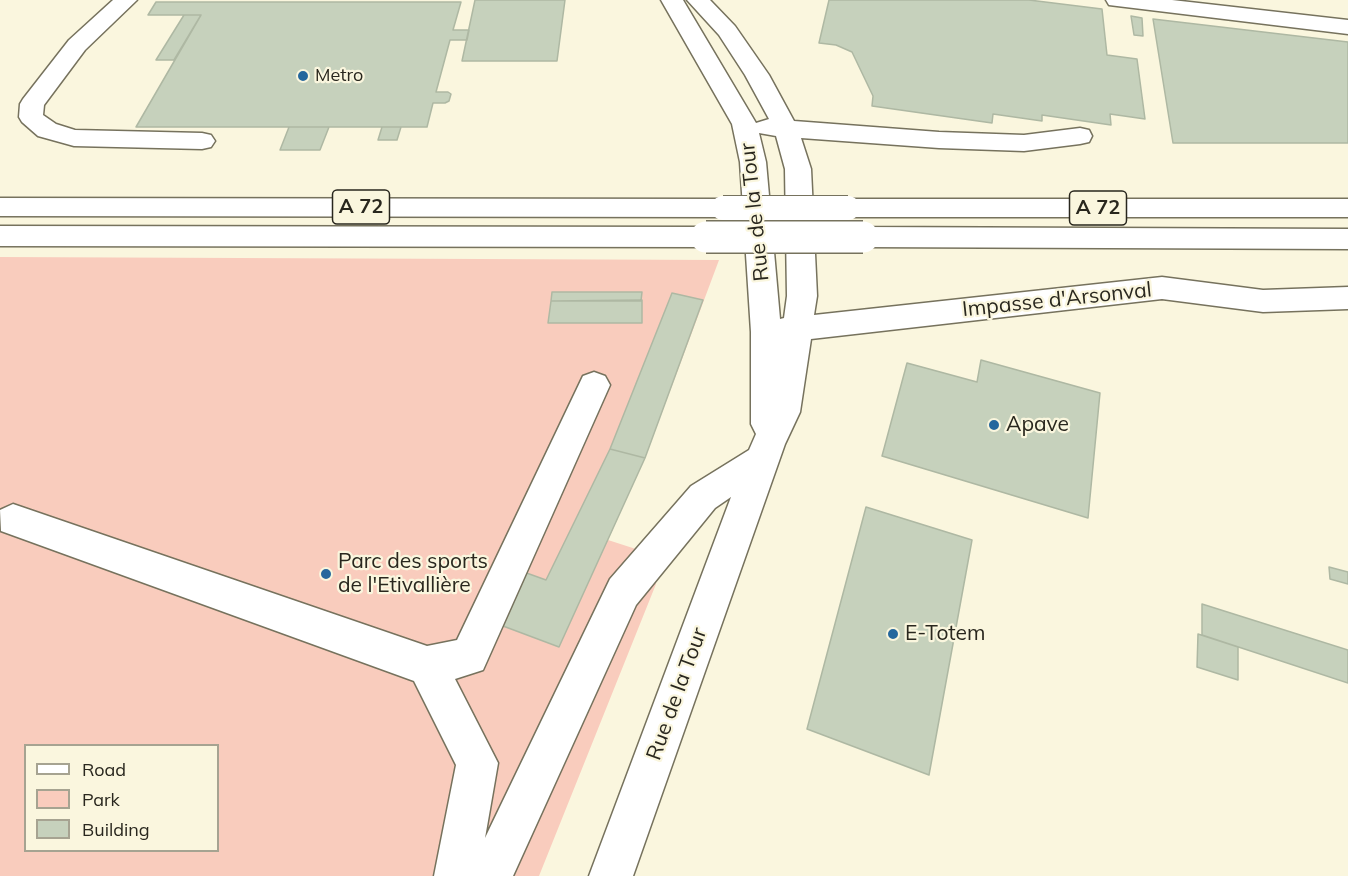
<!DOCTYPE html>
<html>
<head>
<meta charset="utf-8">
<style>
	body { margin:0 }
	#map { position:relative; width:1348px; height:876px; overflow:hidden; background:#faf6de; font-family:Mulish,sans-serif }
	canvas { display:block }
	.legend { position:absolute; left:24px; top:744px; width:195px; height:108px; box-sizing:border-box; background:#faf6de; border:2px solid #a6a391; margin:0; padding:8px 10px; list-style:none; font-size:18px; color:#29271e }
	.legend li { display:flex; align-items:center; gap:12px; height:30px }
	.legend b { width:30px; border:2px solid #a6a391 }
</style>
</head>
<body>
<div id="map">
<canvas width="1348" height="876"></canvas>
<ul class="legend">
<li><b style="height:8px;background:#fff"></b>Road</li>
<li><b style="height:16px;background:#f9ccbd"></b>Park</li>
<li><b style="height:16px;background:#c6d1bc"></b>Building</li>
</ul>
</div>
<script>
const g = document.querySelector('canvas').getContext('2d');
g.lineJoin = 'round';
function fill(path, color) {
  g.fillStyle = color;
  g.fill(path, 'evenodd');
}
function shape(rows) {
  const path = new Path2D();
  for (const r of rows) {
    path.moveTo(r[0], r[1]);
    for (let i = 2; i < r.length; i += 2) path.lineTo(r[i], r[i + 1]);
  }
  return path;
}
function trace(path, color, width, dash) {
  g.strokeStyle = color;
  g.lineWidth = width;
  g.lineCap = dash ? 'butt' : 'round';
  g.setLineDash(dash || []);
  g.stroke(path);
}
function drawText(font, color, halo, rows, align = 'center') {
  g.font = font + ' Mulish,sans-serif';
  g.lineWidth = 4.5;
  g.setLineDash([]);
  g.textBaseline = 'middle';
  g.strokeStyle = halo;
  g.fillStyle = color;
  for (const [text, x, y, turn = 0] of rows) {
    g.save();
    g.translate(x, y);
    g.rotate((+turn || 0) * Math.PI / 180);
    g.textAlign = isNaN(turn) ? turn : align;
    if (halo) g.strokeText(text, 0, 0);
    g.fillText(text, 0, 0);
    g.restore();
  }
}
fill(shape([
	[0,257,719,260,645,458,608,540,642,551,656,584,539,876,0,876],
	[26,746,218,746,218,850,26,850]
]), '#f9ccbd');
const building = shape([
	[475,0,565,0,557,61,462,61,475,0],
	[829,0,1029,0,1102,9,1107,55,1137,59,1145,119,1110,114,1111,125,1042,115,1042,121,993,114,992,123,872,106,873,96,852,52,836,45,819,43,829,0],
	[156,2,461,2,453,30,469,30,467,40,450,40,436,92,448,92,451,94,449,101,445,103,433,103,427,127,136,127,201,15,148,15,156,2],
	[184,15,201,15,174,60,156,60,184,15],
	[1131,16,1142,18,1143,36,1134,35,1131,16],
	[1153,19,1348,42,1348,143,1173,143,1153,19],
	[289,127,329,127,320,150,280,150,289,127],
	[382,127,401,127,397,140,378,140,382,127],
	[552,292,642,292,641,301,551,301,552,292],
	[672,293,703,300,645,458,610,449,672,293],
	[642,300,642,323,548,323,551,301,642,300],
	[981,360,1100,393,1088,518,882,456,907,363,977,382,981,360],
	[610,449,645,458,559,647,495,623,521,571,546,580,610,449],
	[866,507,972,540,929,775,807,729,866,507],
	[1329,567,1348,572,1348,584,1330,579,1329,567],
	[1202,604,1348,650,1348,683,1202,635,1202,604],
	[1198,634,1238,647,1238,680,1197,667,1198,634]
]);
fill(building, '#c6d1bc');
trace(building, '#aeb8a3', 1.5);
const minor = shape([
	[113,0,137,0,85,50,44,105,43,115,56,124,75,130,202,133,211,135,215,141,211,147,202,149,74,146,38,136,22,122,19,117,20,104,23,99,69,40,113,0],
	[661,0,683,0,756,123,769,119,745,75,719,35,687,0,710,0,735,26,769,75,794,121,939,132,1024,135,1080,128,1089,130,1092,136,1089,142,1080,144,1024,151,939,148,801,138,811,169,817,296,814,315,1162,277,1263,290,1348,287,1348,309,1263,312,1162,299,811,339,800,412,785,444,633,876,589,876,731,497,715,508,636,605,513,876,434,876,456,765,414,681,1,531,0,510,13,504,427,646,457,640,583,376,594,372,605,376,610,385,483,670,455,679,498,763,485,838,610,579,691,486,749,450,756,434,751,424,751,332,740,162,732,124,661,0],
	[759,133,776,136,785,169,787,296,784,318,780,319,766,162,759,133],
	[1106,0,1172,0,1348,20,1348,34,1117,6,1109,5,1106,0]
]);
const highway = shape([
	[0,198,723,199,732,201,736,208,732,215,723,217,0,216,0,198],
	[848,199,1348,199,1348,217,848,217,839,215,835,208,839,201,848,199],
	[0,226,706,227,716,230,720,237,716,244,706,247,0,246,0,226],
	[863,227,1348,229,1348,249,863,247,853,244,849,237,853,230,863,227]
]);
trace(minor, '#76725d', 3);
trace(highway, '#76725d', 3);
fill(minor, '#fff');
fill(highway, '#fff');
const highwayBridgeFar1 = shape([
	[723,208,848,208]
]);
const highwayBridge = shape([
	[706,237,863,237]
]);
trace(highwayBridgeFar1, '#76725d', 26, []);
trace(highwayBridge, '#76725d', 34, []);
trace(highwayBridgeFar1, '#fff', 24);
trace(highwayBridge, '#fff', 31);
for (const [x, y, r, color] of [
	[303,76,6,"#25679d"],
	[994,425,6,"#25679d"],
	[326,574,6,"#25679d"],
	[893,634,6,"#25679d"]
]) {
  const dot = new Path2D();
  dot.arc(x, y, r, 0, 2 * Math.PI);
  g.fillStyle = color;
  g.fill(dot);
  trace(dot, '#faf6de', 2);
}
drawText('18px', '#29271e', '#faf6de', [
	["Metro",315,76]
], 'left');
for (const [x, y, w] of [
	[361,207,57],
	[1098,208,57]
]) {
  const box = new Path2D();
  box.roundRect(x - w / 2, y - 17, w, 34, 4.5);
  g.fillStyle = '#faf6de';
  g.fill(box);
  trace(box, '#29271e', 1.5);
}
drawText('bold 20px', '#29271e', null, [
	["A 72",361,207],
	["A 72",1098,208]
]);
drawText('21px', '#29271e', '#faf6de', [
	["Rue de la Tour",755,212,-96],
	["Impasse d'Arsonval",1057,300,-6],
	["Rue de la Tour",677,694,-70]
]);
drawText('21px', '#29271e', '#faf6de', [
	["Apave",1006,425],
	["Parc des sports",338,562],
	["de l'Etivallière",338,586],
	["E-Totem",905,634]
], 'left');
</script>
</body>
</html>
